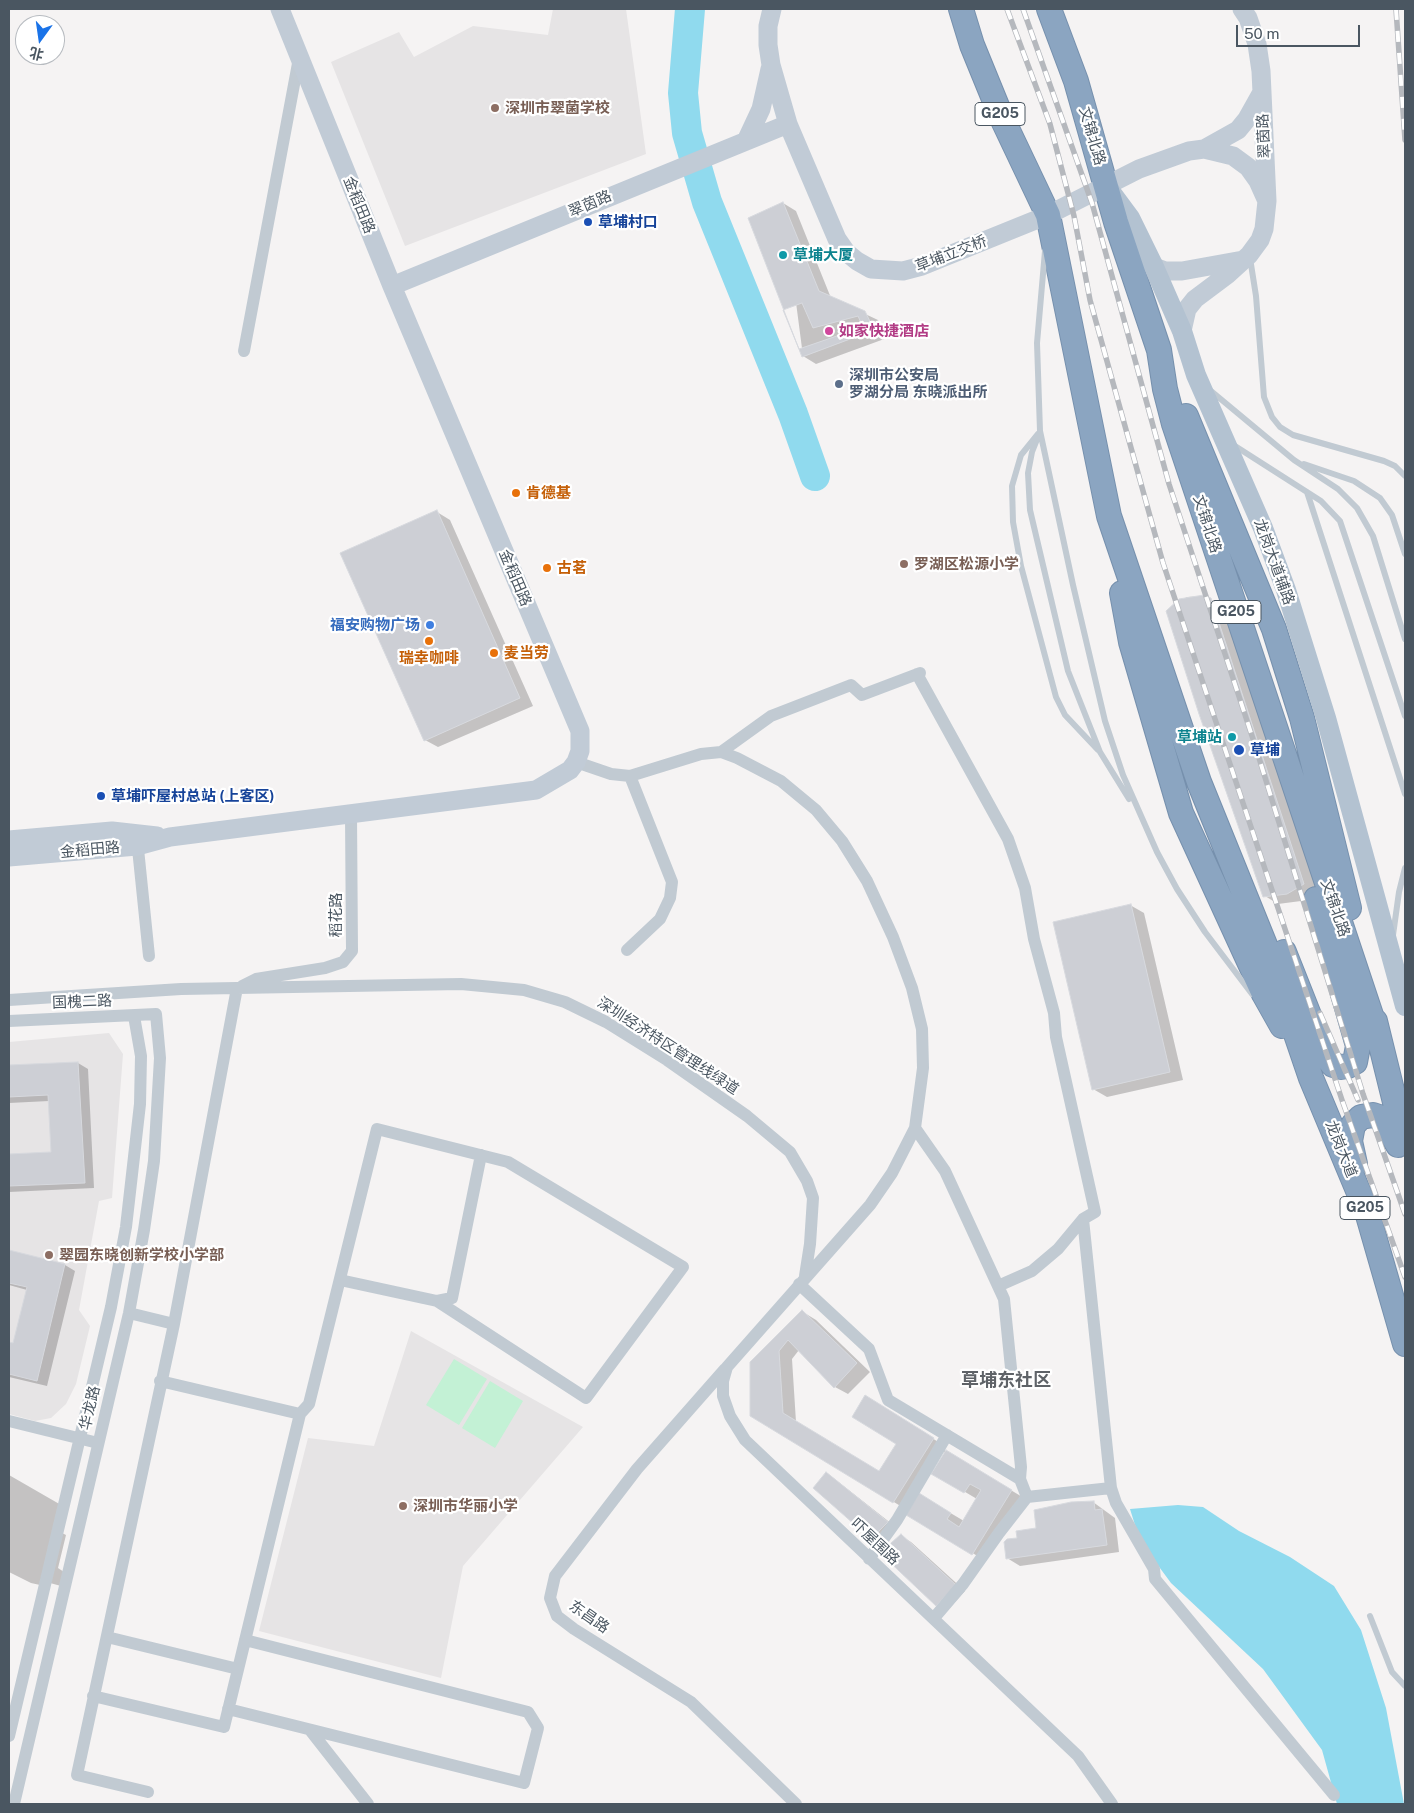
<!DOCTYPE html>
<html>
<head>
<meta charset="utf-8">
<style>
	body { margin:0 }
	#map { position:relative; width:1414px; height:1813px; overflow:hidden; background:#f5f3f3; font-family:"Public Sans","Noto Sans SC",sans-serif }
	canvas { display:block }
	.frame { position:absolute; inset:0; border:10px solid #4a5661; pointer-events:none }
	.north { position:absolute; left:15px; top:15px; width:50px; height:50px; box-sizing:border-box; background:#fff; border:1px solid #b7bbc0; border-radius:50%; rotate:194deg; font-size:14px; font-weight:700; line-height:20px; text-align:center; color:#4a5661 }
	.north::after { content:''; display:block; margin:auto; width:18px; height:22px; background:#1a73e8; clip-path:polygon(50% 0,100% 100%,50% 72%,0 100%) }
	.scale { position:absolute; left:1236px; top:25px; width:124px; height:22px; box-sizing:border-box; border:2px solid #4a5661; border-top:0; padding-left:6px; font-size:15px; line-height:18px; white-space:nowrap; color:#4a5661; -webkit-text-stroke:4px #fff; paint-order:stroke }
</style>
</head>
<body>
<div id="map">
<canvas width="1414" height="1813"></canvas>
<div class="frame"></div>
<div class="north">北</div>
<div class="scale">50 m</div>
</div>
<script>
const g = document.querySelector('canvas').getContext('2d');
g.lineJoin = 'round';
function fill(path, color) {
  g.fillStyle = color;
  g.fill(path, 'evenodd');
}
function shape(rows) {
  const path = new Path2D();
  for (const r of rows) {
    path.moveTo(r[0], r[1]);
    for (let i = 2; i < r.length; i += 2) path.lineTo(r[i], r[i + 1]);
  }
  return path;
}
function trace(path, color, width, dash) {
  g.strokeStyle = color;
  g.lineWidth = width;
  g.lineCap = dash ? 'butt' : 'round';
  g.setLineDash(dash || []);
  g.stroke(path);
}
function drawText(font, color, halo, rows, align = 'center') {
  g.font = font + ' "Public Sans","Noto Sans SC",sans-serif';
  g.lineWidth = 4.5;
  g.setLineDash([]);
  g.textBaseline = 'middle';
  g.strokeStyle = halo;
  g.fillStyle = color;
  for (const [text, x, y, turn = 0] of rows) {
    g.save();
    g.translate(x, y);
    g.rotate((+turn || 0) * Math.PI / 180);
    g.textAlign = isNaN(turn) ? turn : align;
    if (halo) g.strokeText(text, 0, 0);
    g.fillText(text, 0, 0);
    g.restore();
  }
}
fill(shape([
	[553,9,626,9,646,154,405,246,331,62,399,32,414,57,473,26,548,35],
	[109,1033,123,1054,112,1198,99,1201,79,1310,90,1326,76,1384,66,1404,51,1418,35,1421,9,1414,9,1042],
	[411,1331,583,1427,463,1566,441,1678,259,1631,308,1438,374,1446]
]), '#e6e4e5');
fill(shape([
	[454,1359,487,1379,459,1425,426,1405],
	[490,1381,523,1401,495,1448,462,1428]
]), '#c3f1d5');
fill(shape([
	[1178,1505,1203,1507,1239,1531,1290,1557,1334,1586,1361,1630,1386,1708,1404,1804,1337,1804,1322,1750,1263,1669,1171,1583,1140,1541,1130,1509]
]), '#90daee');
fill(shape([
	[783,203,796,211,831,298,878,320,887,338,816,364,803,356],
	[437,512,450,520,533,706,438,747,425,740],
	[1204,596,1225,607,1317,892,1301,901,1278,904,1265,896,1173,605,1187,597],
	[1130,905,1144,913,1183,1080,1107,1097,1093,1089],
	[78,1063,88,1069,94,1188,9,1192,9,1156,52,1153,49,1101,9,1103,9,1066],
	[9,1251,65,1265,75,1271,47,1386,9,1377,9,1343,14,1344,27,1290,9,1285],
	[803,1312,816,1320,870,1372,848,1394,835,1387,799,1350,792,1359,796,1422,880,1473,898,1443,879,1404,946,1447,944,1450,1024,1498,986,1561,908,1515,920,1495,964,1521,977,1499,933,1473,945,1453,943,1452,907,1510,751,1415,751,1363],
	[827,1473,897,1528,881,1544,872,1538,815,1488],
	[9,1475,68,1509,62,1533,66,1535,58,1568,64,1572,61,1586,50,1583,49,1587,31,1583,9,1572],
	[1093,1502,1115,1518,1119,1552,1020,1566,1007,1558,1019,1539],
	[901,1536,911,1542,965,1591,947,1611]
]), '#0003');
trace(shape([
	[690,9,683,93,687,133,707,202,793,414,815,476]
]), '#90daee', 30);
const building = shape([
	[783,202,819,291,865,311,874,330,802,357,748,218,783,202],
	[802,303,813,328,858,316,863,327,799,349,783,310,802,303],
	[437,510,520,698,424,741,340,553,437,510],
	[1204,595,1211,598,1304,884,1287,894,1263,897,1199,714,1166,611,1179,599,1204,595],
	[1131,904,1170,1072,1092,1090,1053,922,1131,904],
	[78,1062,85,1183,9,1186,9,1154,51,1152,48,1095,9,1097,9,1065,78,1062],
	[9,1250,65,1264,37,1381,9,1374,9,1342,13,1343,27,1287,9,1283,9,1250],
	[802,1310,857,1363,834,1388,788,1340,779,1351,783,1413,879,1471,896,1444,852,1417,865,1395,934,1438,893,1503,750,1416,750,1362,802,1310],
	[946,1450,1012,1490,972,1555,906,1515,919,1493,951,1513,947,1519,959,1527,981,1490,970,1484,964,1493,931,1474,946,1450],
	[826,1472,888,1522,871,1539,813,1488,826,1472],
	[1094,1501,1095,1510,1102,1509,1107,1545,1006,1559,1004,1542,1007,1539,1017,1538,1016,1531,1036,1528,1034,1510,1071,1502,1094,1501],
	[901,1534,956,1585,936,1606,880,1553,901,1534]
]);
fill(building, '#cdcfd5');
trace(building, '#d7d9de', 1);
const highway = shape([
	[961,9,972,45,1001,116,1048,215,1109,516,1199,782,1269,955,1311,1078,1367,1212,1405,1344],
	[1049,9,1076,81,1116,222,1159,350,1165,389,1174,424,1378,1036],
	[1186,416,1274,629,1302,718,1349,908],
	[1122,593,1131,642,1181,813,1264,994,1282,1026],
	[1284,952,1324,1053,1333,1065,1341,1067,1348,1066,1355,1062,1358,1046,1316,899],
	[1375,1021,1405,1143],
	[1355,1164,1350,1141,1353,1125,1361,1117,1373,1115,1382,1118,1398,1145]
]);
trace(highway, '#7690ad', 26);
trace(shape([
	[1045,251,1037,343,1040,431,1073,585,1105,721,1123,775,1157,852,1177,889,1205,932,1252,994],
	[1250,258,1256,296,1264,397,1272,417,1280,427,1293,435,1384,461,1395,466,1405,476],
	[1211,391,1294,460,1338,489,1357,508,1373,536,1405,639],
	[1040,432,1032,452,1028,473,1030,510,1068,671,1100,752,1129,799],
	[1038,434,1021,455,1012,486,1013,522,1021,566,1056,697,1065,715,1098,750],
	[1235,446,1321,501,1340,521,1405,716],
	[1304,464,1354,481,1380,498,1392,515,1405,554],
	[1307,492,1405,794],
	[1393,935,1399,892,1405,868],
	[1370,1616,1392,1672,1405,1686]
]), '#c1cad2', 6);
trace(shape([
	[244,351,299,58],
	[917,674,1008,839,1025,888,1034,939,1054,1013,1056,1037,1095,1212,1083,1219,1058,1249,1032,1271,998,1286],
	[721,752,771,716,851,685,862,695,920,673],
	[576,762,611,774,630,776,701,754,721,752,737,758,781,781,816,810,842,841,867,881,893,937,912,988,922,1029,923,1068,915,1128,892,1173,870,1205,727,1367,723,1381,723,1396,730,1416,745,1440,1078,1756,1112,1804],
	[137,839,149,956],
	[627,950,660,919,670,898,672,882,630,776],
	[242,986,256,979,325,968,343,962,352,951,351,815],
	[9,1000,181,989,461,984,524,990,565,1002,606,1022,667,1060,747,1116,790,1152,807,1181,813,1198,810,1244,805,1276],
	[9,1021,156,1014,160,1058,154,1161,144,1230,129,1313,14,1804],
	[915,1128,945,1171,1004,1299,1021,1467,1020,1479,1027,1497,1111,1488,1116,1503,1154,1569,1155,1579,1334,1795],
	[1083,1219,1111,1488],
	[340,1280,437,1301,452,1298,481,1155],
	[799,1284,869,1349,888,1400,1020,1479],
	[129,1313,174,1324],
	[725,1369,637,1469,555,1576,550,1598,557,1616,574,1629,691,1702,796,1804],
	[160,1381,300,1414,309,1404,377,1129,508,1162,683,1267,586,1398,437,1301],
	[9,1421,98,1443],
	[869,1559,897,1520,947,1435],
	[934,1618,963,1584,999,1533,1027,1497],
	[107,1637,238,1669],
	[93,1696,224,1727,300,1414],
	[228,1709,524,1783,538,1728,528,1712,245,1640],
	[310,1730,368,1804],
	[9,1736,111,1307,126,1227,140,1104,141,1056,134,1016],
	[148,1792,77,1775,174,1324,237,988]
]), '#c1cad2', 12);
trace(shape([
	[772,9,768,26,768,45,771,65,788,124,837,239,846,252,857,261,871,269,903,271,922,266,1048,215,1139,169,1189,151,1204,149,1233,156,1248,167,1258,181,1267,201],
	[747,139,761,109,770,69],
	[1204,149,1238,130,1247,119,1261,94],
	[1154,267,1165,271,1182,271,1243,260],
	[392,286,788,124],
	[1182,331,1187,309,1195,299,1227,275,1249,255,1260,240,1264,229,1267,201,1261,71,1257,44,1248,18,1242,9],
	[9,840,112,831,157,836],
	[9,857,137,846,170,837,536,790,570,770,576,762,580,751,580,731,392,286,280,9]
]), '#c1cbd6', 19);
trace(shape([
	[1110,191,1130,218,1154,267,1182,331,1196,375,1263,528,1286,590,1326,718,1405,1006]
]), '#b3c2d1', 20);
trace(highway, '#8ba5c1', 24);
const rail = shape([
	[1007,9,1050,124,1074,216,1090,300,1163,563,1342,1100,1405,1277],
	[1023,9,1092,203,1169,484,1255,745,1363,1094,1405,1214],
	[1396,9,1405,140],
	[1320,1013,1358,1100]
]);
trace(rail, '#b5b8bd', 5.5);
trace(rail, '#fff', 4, [11]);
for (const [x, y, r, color] of [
	[495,108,5,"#8d6e63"],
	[588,222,5,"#1a4fb4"],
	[783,255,5,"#0f9aa8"],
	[829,331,5,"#d1479c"],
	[839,384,5,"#5c6f8a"],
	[516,493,5,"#e8710a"],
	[904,564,5,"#8d6e63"],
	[547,568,5,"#e8710a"],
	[430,625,5,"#3f7fe0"],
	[429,641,5,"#e8710a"],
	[494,653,5,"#e8710a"],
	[1232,737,5,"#0f9aa8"],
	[1239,750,6,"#1a4fb4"],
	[101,796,5,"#1a4fb4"],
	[49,1255,5,"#8d6e63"],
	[403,1506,5,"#8d6e63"]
]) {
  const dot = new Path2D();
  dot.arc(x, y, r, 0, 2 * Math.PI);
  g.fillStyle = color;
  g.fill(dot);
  trace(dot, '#fff', 2);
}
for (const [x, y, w] of [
	[1000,114,50],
	[1236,612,50],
	[1365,1208,50]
]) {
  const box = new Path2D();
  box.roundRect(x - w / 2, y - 11.5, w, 23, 4);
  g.fillStyle = '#fff';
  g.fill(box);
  trace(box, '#4a5661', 1);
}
drawText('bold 14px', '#4a5661', null, [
	["G205",1000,114],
	["G205",1236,612],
	["G205",1365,1208]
]);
drawText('bold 15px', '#785e54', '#fff', [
	["深圳市翠菌学校",505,108],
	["罗湖区松源小学",914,564],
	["翠园东晓创新学校小学部",59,1255],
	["深圳市华丽小学",413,1506]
], 'left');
drawText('15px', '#4a5661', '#fff', [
	["文锦北路",1092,136,74],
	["翠茵路",1264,136,-93],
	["翠茵路",590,204,-23],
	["金稻田路",359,205,68],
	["草埔立交桥",951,254,-21],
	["文锦北路",1207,524,72],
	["龙岗大道辅路",1274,562,70],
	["金稻田路",515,578,67],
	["金稻田路",90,850,-5],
	["文锦北路",1335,908,71],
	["稻花路",336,915,-90],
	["国槐二路",82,1002,-2],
	["深圳经济特区管理线绿道",668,1046,33],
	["龙岗大道",1341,1149,68],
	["华龙路",90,1408,-77],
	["吓屋围路",875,1542,43],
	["东昌路",589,1617,35]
]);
drawText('bold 15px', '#164399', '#fff', [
	["草埔村口",598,222],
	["草埔",1250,750],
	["草埔吓屋村总站 (上客区)",111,796]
], 'left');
drawText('bold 15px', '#0d838f', '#fff', [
	["草埔大厦",793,255],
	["草埔站",1222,737,"right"]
], 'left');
drawText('bold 15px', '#b23c85', '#fff', [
	["如家快捷酒店",839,331]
], 'left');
drawText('bold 15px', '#4e5e75', '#fff', [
	["深圳市公安局",849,375],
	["罗湖分局 东晓派出所",849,392]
], 'left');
drawText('bold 15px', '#c56008', '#fff', [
	["肯德基",526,493],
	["古茗",557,568],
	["麦当劳",504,653],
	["瑞幸咖啡",429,658,"center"]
], 'left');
drawText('bold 15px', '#366cbe', '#fff', [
	["福安购物广场",420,625]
], 'right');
drawText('bold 18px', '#5f6368', '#fff', [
	["草埔东社区",1006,1380]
]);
</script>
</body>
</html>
